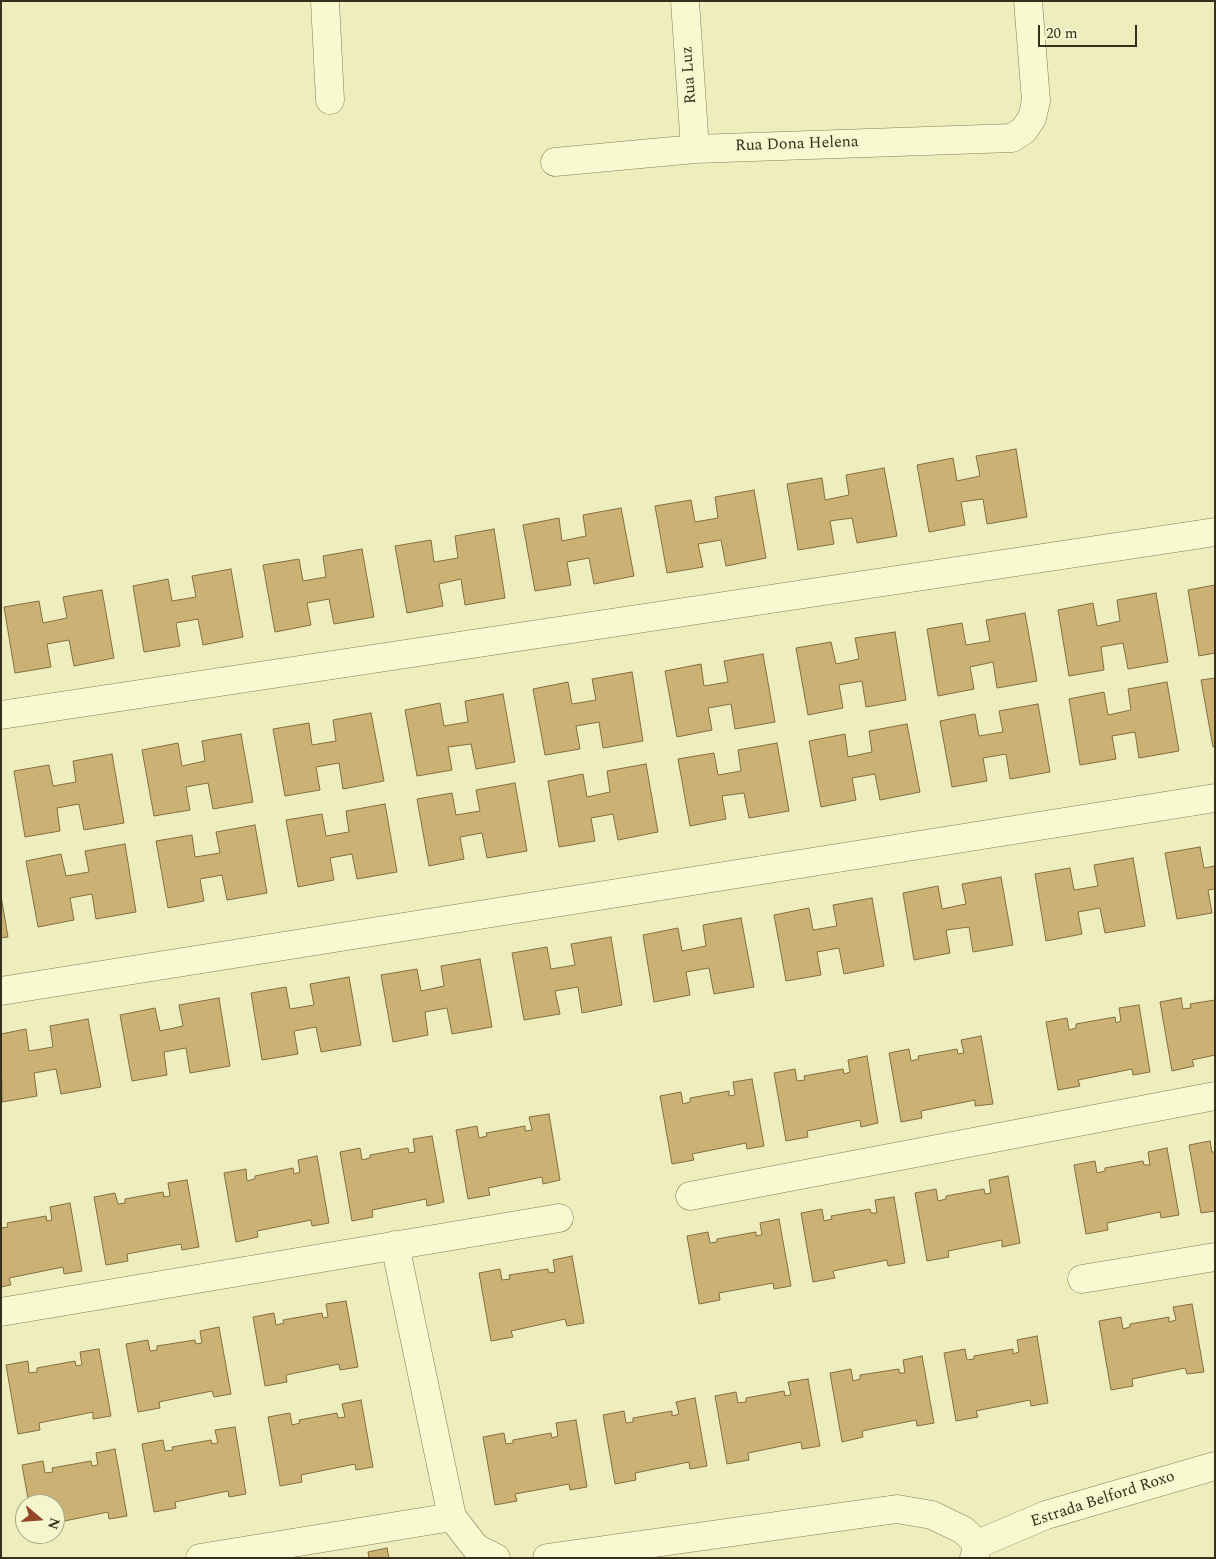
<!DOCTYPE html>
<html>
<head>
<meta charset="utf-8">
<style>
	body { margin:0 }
	#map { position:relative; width:1216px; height:1559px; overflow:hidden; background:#ededbe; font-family:Spectral,serif }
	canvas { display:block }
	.frame { position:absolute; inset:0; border:2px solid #352f1c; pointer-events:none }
	.north { position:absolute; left:15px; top:1494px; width:50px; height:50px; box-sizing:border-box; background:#f5f5ce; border:1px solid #a8a687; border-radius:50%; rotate:108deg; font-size:14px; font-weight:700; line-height:20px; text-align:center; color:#352f1c }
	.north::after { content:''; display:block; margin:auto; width:18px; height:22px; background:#944728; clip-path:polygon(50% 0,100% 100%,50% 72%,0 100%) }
	.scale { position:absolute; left:1038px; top:25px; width:99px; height:22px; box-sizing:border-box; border:2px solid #352f1c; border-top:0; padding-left:6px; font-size:15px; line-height:18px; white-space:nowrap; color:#352f1c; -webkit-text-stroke:4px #f5f5ce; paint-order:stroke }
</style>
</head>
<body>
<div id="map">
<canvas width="1216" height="1559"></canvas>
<div class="frame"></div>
<div class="north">N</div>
<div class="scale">20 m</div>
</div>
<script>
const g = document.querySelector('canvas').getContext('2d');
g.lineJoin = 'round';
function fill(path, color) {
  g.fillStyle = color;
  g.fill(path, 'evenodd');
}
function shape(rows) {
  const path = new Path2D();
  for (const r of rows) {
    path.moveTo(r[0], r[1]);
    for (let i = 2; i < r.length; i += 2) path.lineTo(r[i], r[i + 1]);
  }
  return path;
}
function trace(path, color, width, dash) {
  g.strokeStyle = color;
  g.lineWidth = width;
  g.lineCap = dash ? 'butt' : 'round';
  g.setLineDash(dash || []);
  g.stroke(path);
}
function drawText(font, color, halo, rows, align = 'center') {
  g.font = font + ' Spectral,serif';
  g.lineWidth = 4;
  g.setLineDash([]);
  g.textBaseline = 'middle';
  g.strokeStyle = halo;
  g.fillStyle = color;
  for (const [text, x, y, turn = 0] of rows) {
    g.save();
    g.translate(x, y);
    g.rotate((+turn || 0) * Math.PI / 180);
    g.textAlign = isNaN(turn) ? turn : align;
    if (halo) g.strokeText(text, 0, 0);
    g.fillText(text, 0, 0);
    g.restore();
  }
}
const building = shape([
	[1016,449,1027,517,987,524,983,499,961,502,965,525,929,532,917,465,953,458,957,481,980,476,976,456,1016,449],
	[884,468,897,536,857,543,852,518,830,521,834,544,798,550,787,484,822,478,825,500,849,495,846,475,884,468],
	[754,490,766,558,726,566,721,540,698,544,703,567,667,573,655,506,691,500,695,522,718,518,715,497,754,490],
	[621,508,634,576,594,584,589,558,567,562,571,585,535,591,523,525,559,518,562,541,586,536,583,515,621,508],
	[494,529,505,598,465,605,461,579,439,584,443,606,407,613,395,546,431,540,434,562,458,558,455,536,494,529],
	[362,549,374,617,334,624,329,599,307,603,311,625,275,632,263,565,299,559,303,581,326,577,323,556,362,549],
	[231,569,243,637,203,645,198,619,176,623,180,646,144,652,133,586,168,579,172,601,196,597,192,576,231,569],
	[1215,585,1215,653,1199,656,1188,590,1215,585],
	[102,590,114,658,74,666,69,640,47,644,51,667,15,673,4,607,39,601,43,623,67,618,63,597,102,590],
	[1156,593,1168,662,1128,669,1123,643,1101,647,1104,670,1069,676,1058,610,1093,603,1097,626,1120,621,1117,600,1156,593],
	[1025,613,1037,681,997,688,993,662,970,667,974,689,938,696,927,629,962,623,966,645,990,641,986,620,1025,613],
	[895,632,906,700,866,707,862,681,839,685,843,708,808,715,796,648,831,642,836,664,859,659,855,638,895,632],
	[763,654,775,722,735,729,731,704,708,708,712,730,677,737,665,671,701,664,704,686,728,682,724,661,763,654],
	[632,672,643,741,603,748,599,722,576,726,580,749,545,755,533,689,568,682,572,704,596,700,592,679,632,672],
	[1215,678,1215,746,1213,747,1201,680,1215,678],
	[1167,682,1179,751,1139,758,1135,732,1112,736,1116,759,1080,765,1069,699,1104,692,1108,715,1131,710,1128,689,1167,682],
	[503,694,515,762,476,769,471,744,448,747,452,770,417,776,405,710,440,703,444,726,468,722,465,701,503,694],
	[1038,704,1050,772,1010,779,1006,754,983,758,987,781,952,787,940,721,975,714,979,736,1003,732,999,711,1038,704],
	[371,713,384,781,343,789,339,763,316,767,320,790,285,796,273,729,309,723,312,745,336,741,333,720,371,713],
	[907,724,920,792,880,800,875,774,852,778,856,800,821,807,809,741,845,734,848,757,872,752,869,731,907,724],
	[241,734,253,802,213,809,208,783,186,787,190,810,154,816,142,750,178,743,182,766,205,761,202,741,241,734],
	[777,743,789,811,749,818,744,793,722,796,726,819,690,826,678,759,714,753,718,775,741,771,738,750,777,743],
	[112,754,124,823,84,830,79,804,57,808,60,831,25,837,14,771,49,765,53,786,76,782,73,761,112,754],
	[646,764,658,832,618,840,613,814,591,818,595,841,559,847,548,781,583,774,587,797,610,792,607,771,646,764],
	[515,783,527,851,487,858,482,833,460,837,464,859,429,866,417,799,452,793,456,815,480,811,476,790,515,783],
	[385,804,397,872,357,879,352,854,330,858,334,880,298,887,286,820,322,814,326,836,349,832,346,811,385,804],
	[255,825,267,893,227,900,222,875,200,879,204,901,168,908,156,841,192,835,195,857,220,853,216,832,255,825],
	[125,844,136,912,96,919,92,894,70,898,74,920,38,927,26,861,61,854,66,876,89,872,85,851,125,844],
	[1200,847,1204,868,1215,866,1215,889,1208,890,1212,913,1177,919,1165,853,1200,847],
	[1133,858,1145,926,1105,933,1100,908,1078,912,1082,934,1046,941,1035,874,1070,868,1074,890,1098,886,1094,865,1133,858],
	[1001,877,1013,945,973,952,969,927,946,930,950,953,914,960,903,893,938,886,942,909,966,904,962,884,1001,877],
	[1,896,8,937,1,938,1,896],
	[872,898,884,966,844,974,839,948,817,952,821,975,786,981,774,915,809,908,813,930,837,926,833,905,872,898],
	[741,918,754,987,714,994,709,968,686,972,690,995,654,1002,643,935,678,928,682,951,706,946,703,925,741,918],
	[611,937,622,1005,582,1013,578,987,555,991,560,1014,524,1020,512,953,547,947,551,969,575,965,571,944,611,937],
	[480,959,492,1027,452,1034,447,1008,425,1012,428,1035,393,1042,381,975,417,969,421,991,444,986,441,966,480,959],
	[349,977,361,1045,321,1052,316,1027,294,1031,298,1054,262,1060,251,993,286,987,290,1009,314,1005,310,984,349,977],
	[219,998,230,1066,190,1073,186,1048,164,1052,167,1075,132,1081,120,1015,155,1008,160,1031,183,1026,179,1005,219,998],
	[1181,998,1183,1009,1191,1008,1190,1004,1215,1000,1215,1055,1192,1060,1194,1066,1172,1071,1160,1002,1181,998],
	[1139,1005,1150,1072,1133,1075,1132,1069,1078,1080,1080,1086,1058,1090,1046,1022,1067,1018,1069,1030,1076,1028,1076,1024,1115,1017,1116,1023,1121,1021,1119,1008,1139,1005],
	[88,1019,101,1087,61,1094,56,1069,34,1073,37,1096,2,1102,1,1034,26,1029,29,1051,53,1047,50,1026,88,1019],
	[981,1036,993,1104,975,1106,975,1100,921,1111,922,1118,901,1122,889,1053,909,1049,911,1061,919,1059,918,1056,957,1049,958,1054,964,1053,961,1040,981,1036],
	[867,1056,878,1123,861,1127,860,1120,807,1131,808,1137,786,1141,774,1073,795,1069,797,1081,805,1080,804,1076,843,1069,844,1074,850,1072,848,1060,867,1056],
	[752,1079,764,1146,747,1149,746,1143,692,1154,694,1160,672,1164,660,1096,681,1092,683,1104,690,1102,690,1098,729,1091,729,1096,735,1095,733,1082,752,1079],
	[549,1114,560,1180,543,1184,542,1177,488,1188,490,1195,468,1199,456,1130,477,1126,479,1138,487,1136,486,1133,525,1126,525,1131,532,1130,529,1117,549,1114],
	[432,1136,444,1202,427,1206,426,1199,372,1210,373,1217,352,1221,340,1152,360,1148,362,1160,370,1158,370,1155,408,1148,409,1153,415,1152,413,1139,432,1136],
	[1210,1141,1212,1152,1215,1152,1215,1211,1201,1213,1189,1145,1210,1141],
	[1167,1148,1179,1215,1161,1218,1160,1212,1107,1223,1108,1230,1086,1234,1074,1165,1095,1161,1097,1173,1105,1171,1105,1168,1143,1161,1144,1165,1150,1165,1148,1152,1167,1148],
	[317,1156,329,1223,312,1226,311,1220,257,1231,258,1237,236,1242,224,1173,246,1169,247,1181,255,1179,255,1176,293,1168,294,1174,300,1172,298,1160,317,1156],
	[1008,1176,1020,1243,1002,1247,1002,1240,948,1251,949,1257,927,1261,915,1193,936,1189,938,1201,946,1199,946,1196,984,1189,985,1194,991,1193,989,1180,1008,1176],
	[187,1180,199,1247,182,1250,181,1244,127,1254,128,1261,106,1265,94,1197,115,1193,118,1204,125,1203,125,1199,163,1192,164,1197,170,1196,168,1183,187,1180],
	[894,1197,905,1263,888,1266,887,1260,833,1271,835,1278,813,1282,801,1213,822,1209,824,1221,832,1219,831,1216,870,1209,871,1213,877,1213,875,1200,894,1197],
	[70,1203,82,1271,64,1274,63,1267,9,1278,11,1285,1,1287,1,1228,8,1227,7,1223,46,1216,47,1221,52,1220,50,1207,70,1203],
	[779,1219,791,1286,774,1289,773,1283,719,1293,720,1300,699,1304,687,1236,708,1232,710,1243,717,1242,717,1239,756,1232,756,1236,762,1235,760,1223,779,1219],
	[572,1256,584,1323,567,1326,565,1319,511,1331,513,1337,491,1341,479,1273,500,1269,502,1280,510,1279,509,1275,548,1269,549,1273,555,1272,553,1260,572,1256],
	[346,1301,358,1367,340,1370,339,1364,286,1375,287,1382,265,1386,253,1317,274,1313,276,1325,284,1323,283,1320,322,1313,323,1318,328,1317,326,1304,346,1301],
	[1192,1304,1204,1372,1187,1374,1185,1368,1132,1379,1133,1386,1111,1390,1099,1321,1121,1317,1123,1329,1130,1327,1130,1324,1169,1317,1169,1322,1176,1320,1173,1307,1192,1304],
	[219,1327,231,1394,214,1397,212,1391,159,1402,160,1408,138,1412,126,1344,148,1340,150,1351,157,1350,157,1346,195,1340,196,1344,202,1343,200,1331,219,1327],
	[1037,1336,1048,1403,1031,1406,1030,1400,976,1411,978,1417,956,1421,944,1353,965,1349,967,1360,974,1359,974,1356,1013,1349,1013,1354,1019,1352,1017,1340,1037,1336],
	[99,1349,111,1416,93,1419,93,1412,39,1423,40,1430,18,1434,6,1365,28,1361,29,1373,37,1372,37,1368,75,1361,76,1366,82,1365,80,1352,99,1349],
	[922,1356,934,1423,917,1426,916,1420,862,1431,863,1437,842,1442,830,1373,851,1369,853,1381,860,1379,860,1375,899,1369,899,1373,905,1373,903,1360,922,1356],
	[808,1379,820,1446,802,1449,801,1442,748,1453,749,1460,727,1464,715,1396,736,1392,738,1403,746,1402,746,1398,784,1391,785,1396,791,1395,788,1382,808,1379],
	[695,1398,707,1466,690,1469,689,1462,635,1473,636,1480,615,1484,603,1415,624,1411,626,1423,633,1422,633,1418,672,1411,672,1416,679,1414,676,1402,695,1398],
	[361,1400,373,1467,356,1470,355,1464,301,1475,302,1482,280,1486,268,1417,290,1413,292,1425,300,1423,299,1420,337,1413,338,1418,345,1417,342,1404,361,1400],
	[576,1420,587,1487,570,1490,569,1484,515,1494,517,1501,495,1505,483,1437,504,1433,506,1444,513,1443,513,1440,551,1433,552,1438,558,1436,556,1423,576,1420],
	[235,1427,246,1494,229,1497,228,1491,175,1502,176,1508,154,1512,142,1444,163,1440,165,1451,173,1450,172,1447,211,1440,212,1444,218,1443,215,1430,235,1427],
	[115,1449,127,1516,109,1519,108,1512,55,1523,55,1504,29,1504,22,1465,43,1461,45,1473,53,1472,52,1468,91,1461,92,1466,98,1465,96,1453,115,1449],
	[387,1548,389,1558,369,1558,368,1552,387,1548]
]);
fill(building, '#cbb274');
trace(building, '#846e3d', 1);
const minor = shape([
	[325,1,330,100],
	[685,1,695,149],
	[555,162,695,149,1012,138,1024,130,1032,118,1036,101,1028,1],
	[1,715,1215,532],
	[1,991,1215,798],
	[690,1196,1215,1096],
	[395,1245,452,1517,476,1548,496,1558],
	[1082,1279,1215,1257],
	[1,1312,559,1218],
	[200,1558,452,1517],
	[547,1558,897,1509,932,1515,963,1530,978,1544],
	[974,1558,978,1544,1046,1515,1215,1466]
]);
trace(minor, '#857d57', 29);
trace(minor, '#f8f8d1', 28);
drawText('16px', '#352f1c', '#f5f5ce', [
	["Rua Luz",690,75,-94],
	["Rua Dona Helena",797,145,-2],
	["Estrada Belford Roxo",1103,1500,-18]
]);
</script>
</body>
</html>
